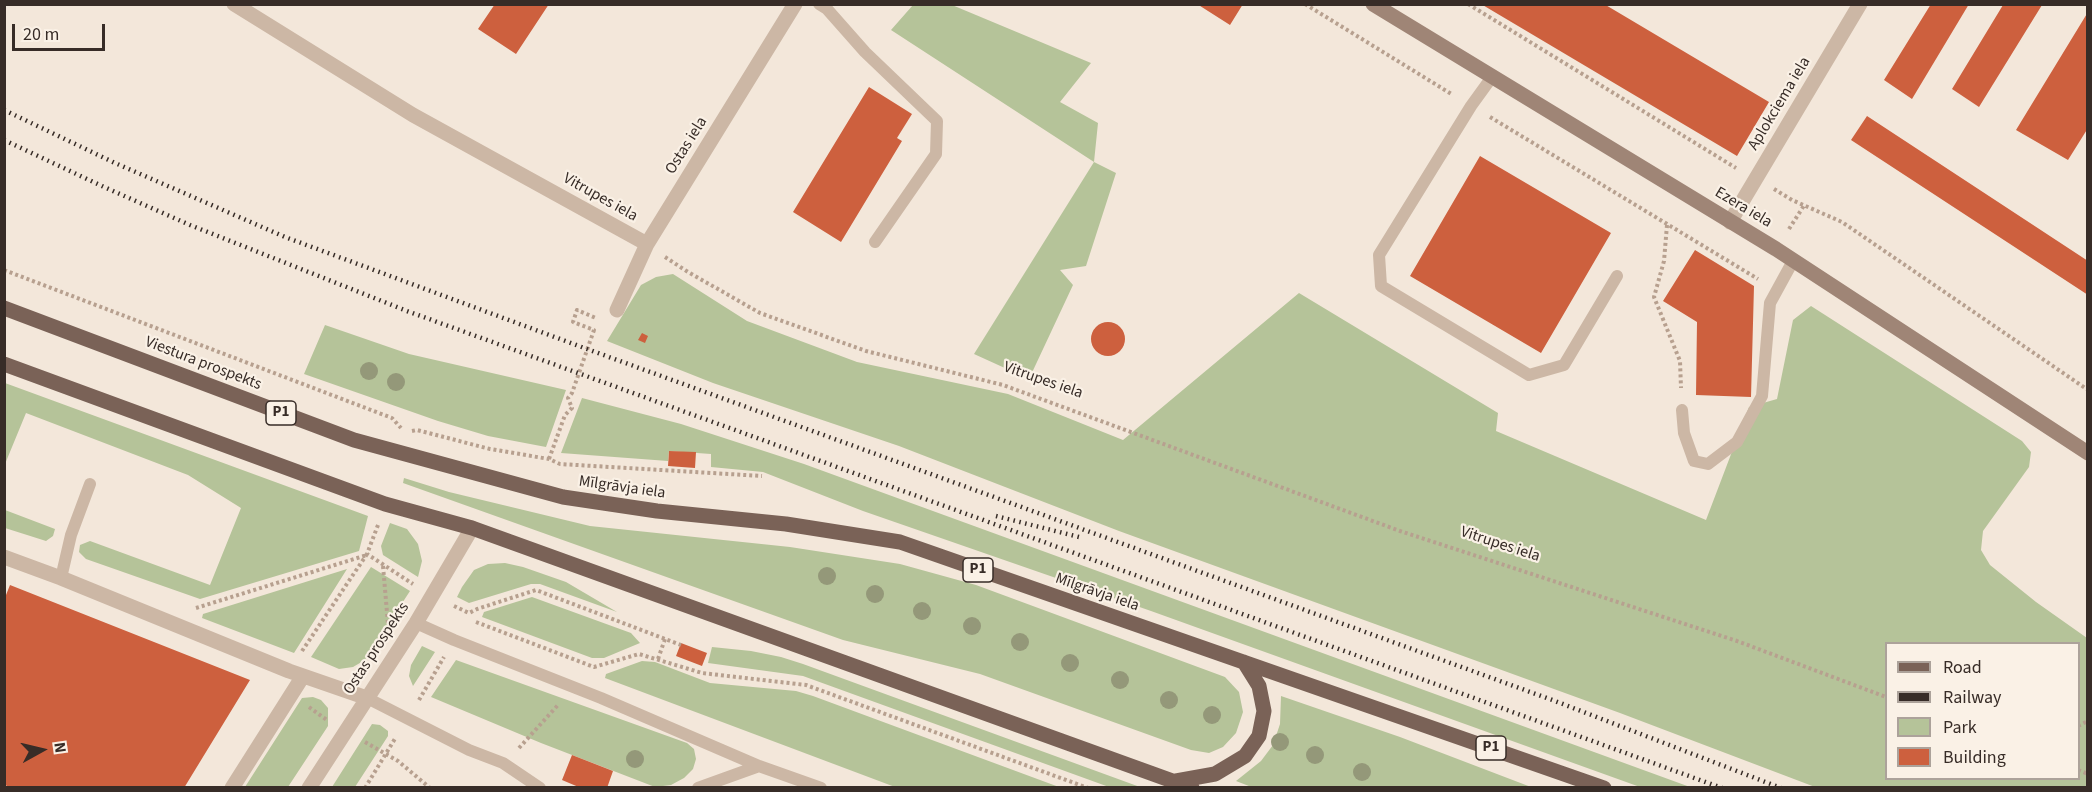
<!DOCTYPE html>
<html>
<head>
<meta charset="utf-8">
<style>
	body { margin:0 }
	#map { position:relative; width:2092px; height:792px; overflow:hidden; background:#f3e7da; font-family:"Source Sans 3",sans-serif }
	canvas { display:block }
	.frame { position:absolute; inset:0; border:6px solid #372c27; pointer-events:none }
	.legend { position:absolute; left:1885px; top:642px; width:195px; height:138px; box-sizing:border-box; background:#faf1e6; border:2px solid #aca29a; margin:0; padding:8px 10px; list-style:none; font-size:18px; color:#372c27 }
	.legend li { display:flex; align-items:center; gap:12px; height:30px }
	.legend b { width:30px; border:2px solid #aca29a }
	.north { position:absolute; left:12px; top:720px; width:60px; height:60px; -webkit-text-stroke:4px #faf1e6; paint-order:stroke; rotate:82deg; font-size:16px; font-weight:700; line-height:24px; text-align:center; color:#372c27 }
	.north::after { content:''; display:block; margin:auto; width:21px; height:27px; background:#372c27; clip-path:polygon(50% 0,100% 100%,50% 72%,0 100%) }
	.scale { position:absolute; left:12px; top:24px; width:93px; height:27px; box-sizing:border-box; border:3px solid #372c27; border-top:0; padding-left:8px; font-size:18px; line-height:21px; white-space:nowrap; color:#372c27; -webkit-text-stroke:4px #faf1e6; paint-order:stroke }
</style>
</head>
<body>
<div id="map">
<canvas width="2092" height="792"></canvas>
<div class="frame"></div>
<ul class="legend">
<li><b style="height:8px;background:#7a6257"></b>Road</li>
<li><b style="height:8px;background:#372c27"></b>Railway</li>
<li><b style="height:16px;background:#b5c399"></b>Park</li>
<li><b style="height:16px;background:#cd603e"></b>Building</li>
</ul>
<div class="north">N</div>
<div class="scale">20 m</div>
</div>
<script>
const g = document.querySelector('canvas').getContext('2d');
g.lineJoin = 'round';
function fill(path, color) {
  g.fillStyle = color;
  g.fill(path, 'evenodd');
}
function shape(rows) {
  const path = new Path2D();
  for (const r of rows) {
    if (r.length === 3) {
      path.moveTo(r[0] + r[2], r[1]);
      path.arc(r[0], r[1], r[2], 0, 2 * Math.PI);
      continue;
    }
    path.moveTo(r[0], r[1]);
    for (let i = 2; i < r.length; i += 2) path.lineTo(r[i], r[i + 1]);
  }
  return path;
}
function trace(path, color, width, dash) {
  g.strokeStyle = color;
  g.lineWidth = width;
  g.lineCap = dash ? 'butt' : 'round';
  g.setLineDash(dash || []);
  g.stroke(path);
}
function drawText(font, color, halo, rows, align = 'center') {
  g.font = font + ' "Source Sans 3",sans-serif';
  g.lineWidth = 4.5;
  g.setLineDash([]);
  g.textBaseline = 'middle';
  g.strokeStyle = halo;
  g.fillStyle = color;
  for (const [text, x, y, turn = 0] of rows) {
    g.save();
    g.translate(x, y);
    g.rotate((+turn || 0) * Math.PI / 180);
    g.textAlign = isNaN(turn) ? turn : align;
    if (halo) g.strokeText(text, 0, 0);
    g.fillText(text, 0, 0);
    g.restore();
  }
}
fill(shape([
	[913,5,952,5,1091,63,1060,102,1098,123,1094,162,1116,173,1086,266,1060,270,1073,285,1029,379,974,354,1094,162,891,30],
	[673,274,747,321,857,362,1008,394,1123,440,1299,293,1498,413,1496,431,1706,520,1749,407,1777,399,1793,320,1811,306,2022,441,2031,452,2029,467,1983,531,1981,550,1990,565,2036,602,2087,638,2087,787,1815,787,1620,713,1119,531,899,446,713,383,607,341,641,285,656,277],
	[1886,644,2078,644,2078,778,1886,778],
	[325,325,409,354,566,390,546,447,488,436,438,421,304,374],
	[5,383,368,516,359,551,200,599,86,559,79,552,80,545,90,541,210,585,241,508,188,475,26,413,5,464],
	[582,398,681,424,804,464,1690,787,1640,787,1151,611,863,511,763,472,711,467,711,454,669,451,668,461,561,453],
	[404,478,449,492,590,526,790,547,900,564,976,585,1225,677,1239,692,1243,712,1236,733,1223,747,1209,753,1191,750,980,674,843,640,403,483],
	[5,510,55,529,53,536,46,541,5,528],
	[390,523,407,529,418,544,422,561,418,577,383,555,381,546],
	[505,563,523,567,566,582,617,612,540,584,531,584,469,603,457,597,462,587,474,570,488,564],
	[371,567,410,591,365,660,353,667,339,669,311,657],
	[347,569,294,653,202,618,203,614],
	[532,597,631,633,640,643,604,658,592,658,482,617,484,612],
	[422,646,435,652,413,686,409,676,411,665],
	[712,647,751,651,781,657,803,664,1140,787,1109,787,803,676,708,663],
	[456,660,687,743,694,749,696,759,693,769,684,778,671,785,655,787,541,743,431,697],
	[642,661,655,662,710,683,796,691,813,696,1059,787,895,787,605,678,606,674],
	[1281,696,1400,737,1531,787,1254,788,1236,781,1261,761,1273,745,1280,724],
	[313,697,321,700,328,708,328,726,288,787,245,787,302,698],
	[372,724,380,725,388,731,388,736,379,750,355,787,332,787]
]), '#b5c399');
fill(shape([
	[495,4,549,4,516,54,478,29],
	[1197,4,1243,4,1230,25],
	[1481,4,1604,4,1769,102,1737,156],
	[1931,4,1969,4,1912,99,1884,80],
	[2003,5,2042,5,1979,107,1952,89],
	[2088,12,2088,128,2068,160,2016,130],
	[869,87,912,114,897,138,902,141,841,242,793,212],
	[1867,116,2088,261,2088,295,1851,140],
	[1480,156,1611,233,1541,353,1410,276],
	[1695,250,1754,286,1751,397,1696,395,1697,322,1663,301],
	[1108,339,17],
	[642,333,648,336,645,343,638,340],
	[669,451,696,452,695,468,668,466],
	[10,585,250,680,184,788,8,788,4,782,4,600],
	[681,643,707,653,702,666,676,656],
	[572,755,613,771,607,788,581,788,562,780]
]), '#cd603e');
trace(shape([
	[1305,4,1453,95],
	[1468,4,1736,168],
	[1490,117,1758,279],
	[1774,189,1792,200,1842,222,2088,390],
	[1667,225,1664,261,1654,297,1680,361,1681,388],
	[1789,229,1805,204],
	[665,257,688,272,760,313,866,351,1003,385,1400,531,1737,641,1886,697],
	[4,270,392,418,401,428],
	[412,431,417,430,490,449,549,459,560,464,762,476],
	[549,459,565,415,572,408,568,398,572,393,594,330,573,322,577,310,596,318],
	[378,525,367,554,413,584],
	[383,566,388,624],
	[454,606,469,613,477,609,536,590,681,645],
	[196,608,367,555],
	[476,622,594,667,639,654,702,673,806,685,1088,788],
	[302,651,367,554],
	[658,659,665,639],
	[419,700,444,657],
	[309,707,327,720],
	[2078,726,2088,721],
	[365,742,398,761,430,788],
	[519,748,558,705],
	[2078,770,2088,774],
	[365,788,396,737]
]), '#b7a08f', 4, [3, 3]);
trace(shape([
	[819,4,827,9,865,52,937,121,936,154,875,242],
	[1492,77,1471,106,1379,255,1381,286,1529,375,1564,365,1617,276],
	[1682,410,1684,433,1694,461,1708,464,1737,442,1762,396,1770,303,1793,261],
	[61,578,71,535,90,484],
	[416,623,454,640,601,698,759,766],
	[367,698,469,750,503,763,540,788],
	[698,788,759,766,821,788]
]), '#ccb7a5', 12);
trace(shape([
	[234,4,413,115,647,244],
	[1730,222,1860,4],
	[617,310,647,244,795,4],
	[4,557,61,578,289,671,367,698],
	[232,788,303,676],
	[309,788,416,623,472,528]
]), '#ccb7a5', 15);
trace(shape([
	[1373,4,1776,249,2088,453]
]), '#9f8576', 15);
trace(shape([
	[4,308,354,440,563,497,657,511,786,524,900,542,1604,788],
	[4,364,385,504,472,528,1192,788],
	[1176,781,1215,774,1245,756,1259,736,1264,711,1259,686,1244,662]
]), '#7a6257', 15);
trace(shape([
	[4,110,115,163,285,237,587,349,1555,701,1781,788],
	[4,140,104,187,190,225,407,311,1722,788],
	[996,516,1083,538]
]), '#372c27', 4.5, [1.5, 4.5]);
g.fillStyle = '#949879';
for (const [x, y] of [
	[369,371],
	[396,382],
	[827,576],
	[875,594],
	[922,611],
	[972,626],
	[1020,642],
	[1070,663],
	[1120,680],
	[1169,700],
	[1212,715],
	[1280,742],
	[1315,755],
	[635,759],
	[1362,772]
]) {
  g.beginPath();
  g.arc(x, y, 9, 0, 2 * Math.PI);
  g.fill();
}
for (const [x, y, w] of [
	[281,413,30],
	[978,570,30],
	[1491,748,30]
]) {
  const box = new Path2D();
  box.roundRect(x - w / 2, y - 12, w, 24, 4.5);
  g.fillStyle = '#faf1e6';
  g.fill(box);
  trace(box, '#372c27', 1.5);
}
drawText('bold 15px', '#372c27', null, [
	["P1",281,413],
	["P1",978,570],
	["P1",1491,748]
]);
drawText('16px', '#372c27', '#faf1e6', [
	["Aplokciema iela",1780,104,-59],
	["Ostas iela",687,146,-58],
	["Vitrupes iela",600,198,29],
	["Ezera iela",1743,208,31],
	["Viestura prospekts",203,364,21],
	["Vitrupes iela",1043,381,19],
	["Mīlgrāvja iela",622,488,8],
	["Vitrupes iela",1500,545,18],
	["Mīlgrāvja iela",1097,593,19],
	["Ostas prospekts",377,649,-57]
]);
</script>
</body>
</html>
